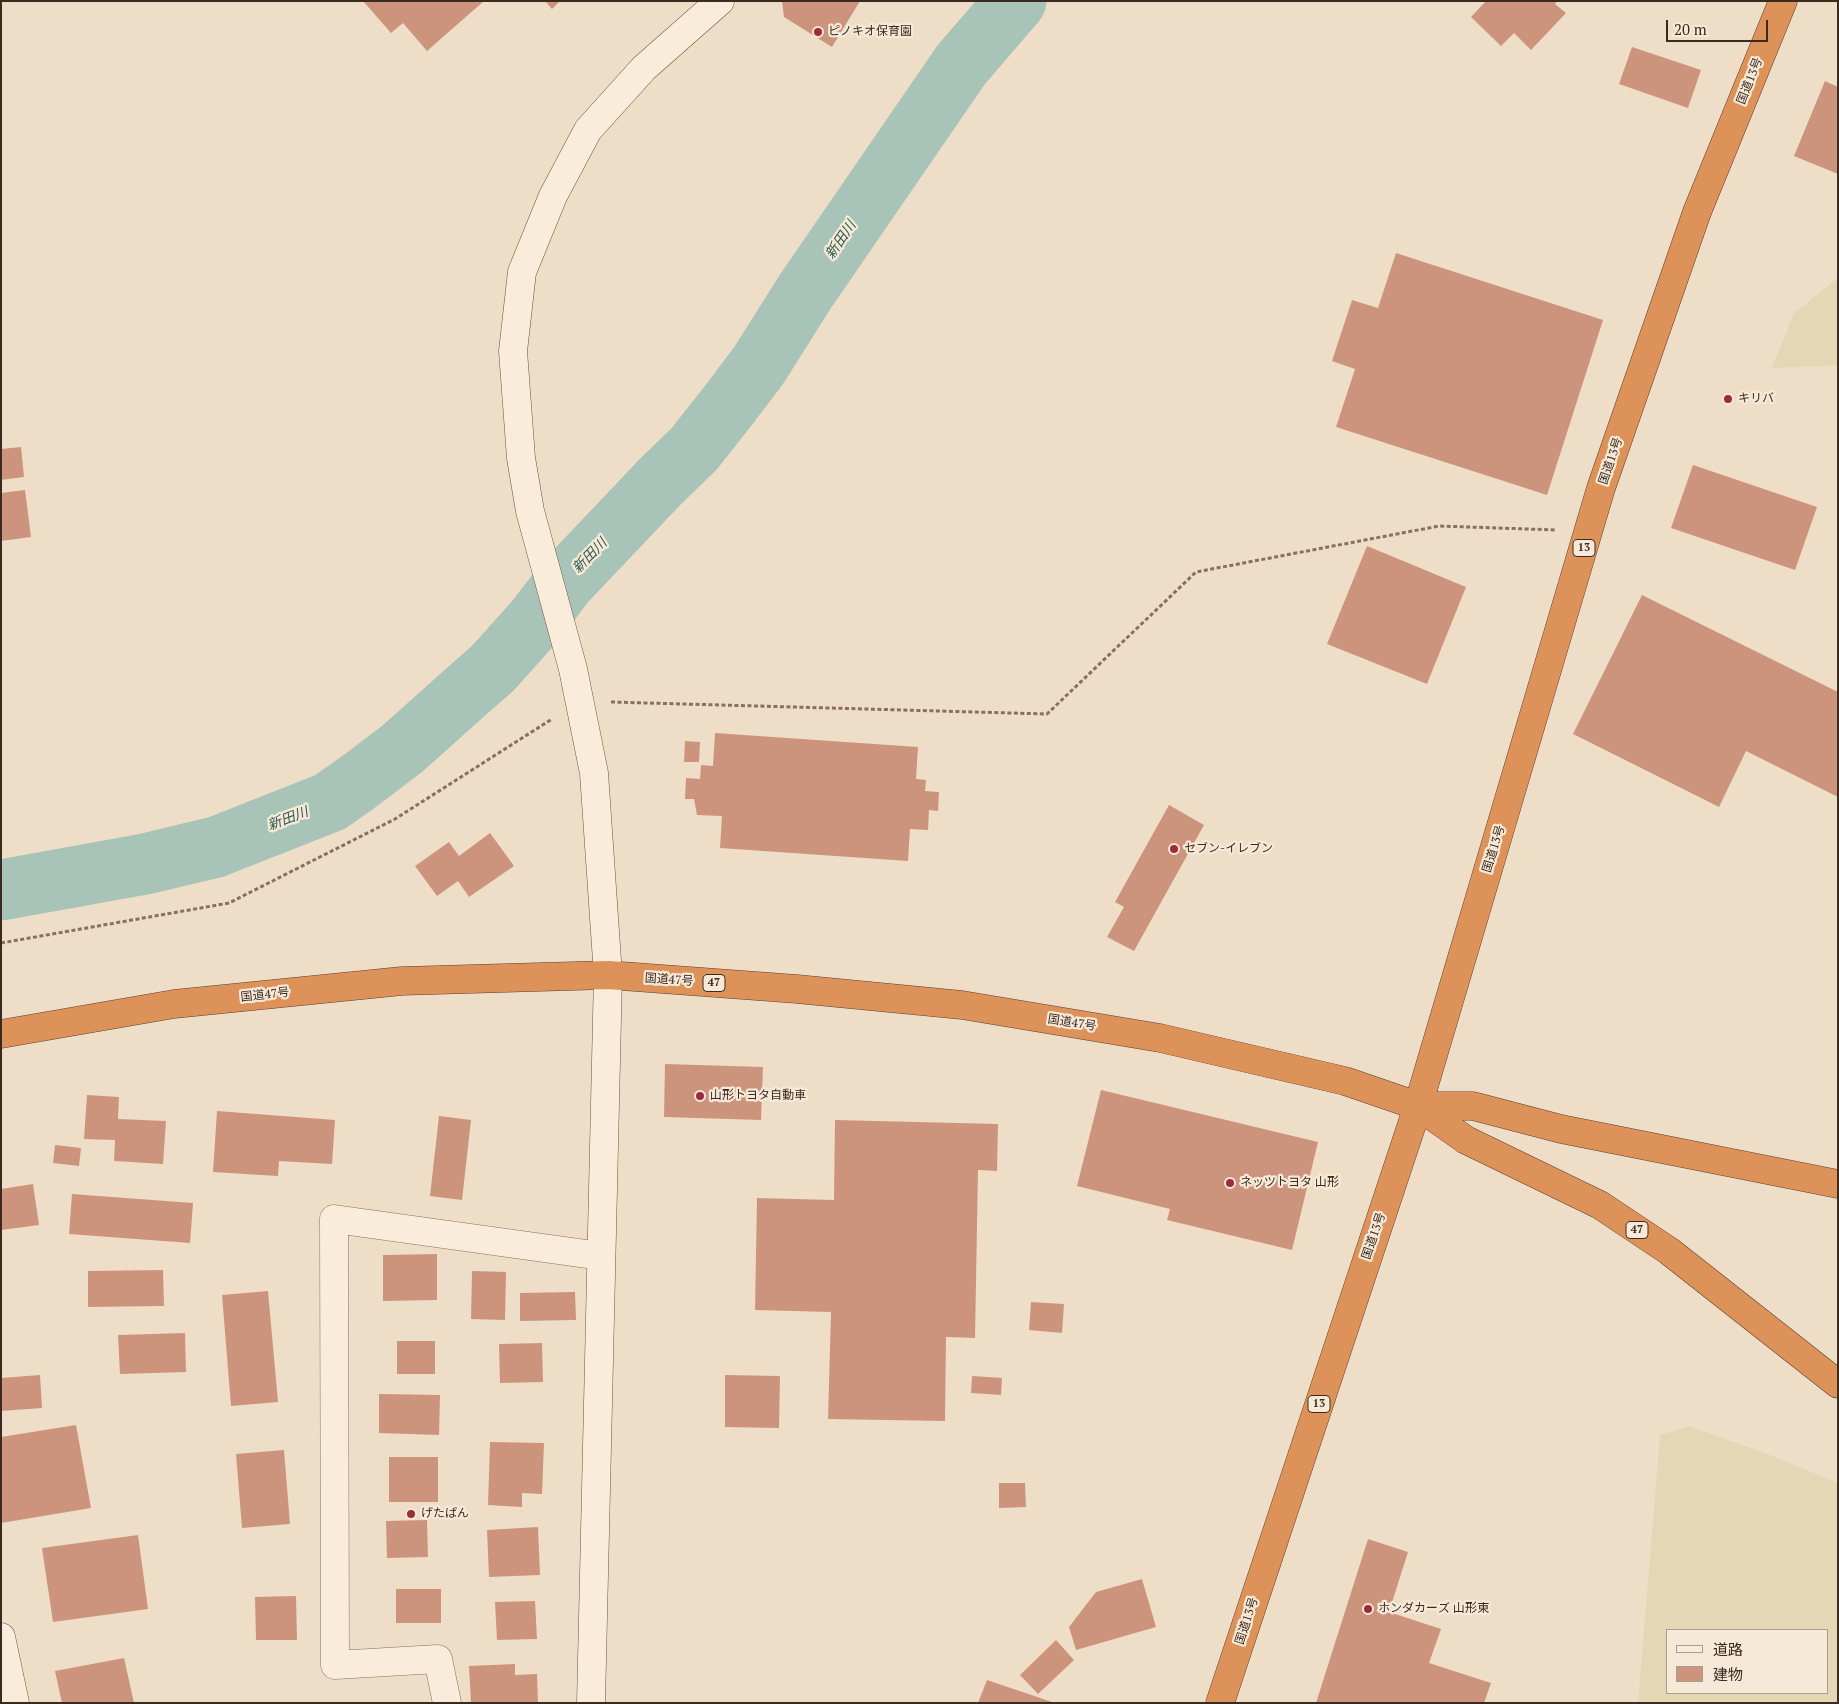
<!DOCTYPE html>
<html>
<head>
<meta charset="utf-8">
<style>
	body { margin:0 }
	#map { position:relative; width:1839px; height:1704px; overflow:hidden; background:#efdec7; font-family:"PT Serif","Noto Sans JP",serif }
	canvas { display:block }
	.frame { position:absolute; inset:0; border:2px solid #3b2a20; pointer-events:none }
	.legend { position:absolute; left:1666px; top:1629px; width:162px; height:65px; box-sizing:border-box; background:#f6e9d7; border:1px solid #ab9d8e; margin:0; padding:6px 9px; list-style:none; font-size:15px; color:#3b2a20 }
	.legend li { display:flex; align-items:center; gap:10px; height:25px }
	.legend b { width:25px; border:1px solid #ab9d8e }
	.scale { position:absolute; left:1666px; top:20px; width:102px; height:22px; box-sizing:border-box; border:2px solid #3b2a20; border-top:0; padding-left:6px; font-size:15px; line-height:18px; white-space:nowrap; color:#3b2a20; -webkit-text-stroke:4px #f6e9d7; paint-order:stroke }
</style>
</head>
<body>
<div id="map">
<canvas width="1839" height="1704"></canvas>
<div class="frame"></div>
<ul class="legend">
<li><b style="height:6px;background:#f9ecdb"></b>道路</li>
<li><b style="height:14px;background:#cd947d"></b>建物</li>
</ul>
<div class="scale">20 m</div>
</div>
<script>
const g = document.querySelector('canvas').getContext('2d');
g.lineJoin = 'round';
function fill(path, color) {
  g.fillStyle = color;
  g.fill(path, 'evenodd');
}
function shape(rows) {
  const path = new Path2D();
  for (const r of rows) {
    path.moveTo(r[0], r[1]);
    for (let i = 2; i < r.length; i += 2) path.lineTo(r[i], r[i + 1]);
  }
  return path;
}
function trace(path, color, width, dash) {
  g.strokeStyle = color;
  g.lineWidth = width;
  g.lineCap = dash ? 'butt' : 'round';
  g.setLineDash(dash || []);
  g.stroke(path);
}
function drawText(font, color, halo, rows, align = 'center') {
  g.font = font + ' "PT Serif","Noto Sans JP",serif';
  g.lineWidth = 4.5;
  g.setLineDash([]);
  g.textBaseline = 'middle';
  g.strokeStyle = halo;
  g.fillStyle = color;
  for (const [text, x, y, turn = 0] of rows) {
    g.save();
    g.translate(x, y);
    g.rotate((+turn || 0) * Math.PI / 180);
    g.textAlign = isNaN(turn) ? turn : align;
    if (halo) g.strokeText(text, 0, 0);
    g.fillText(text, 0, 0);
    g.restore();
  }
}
fill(shape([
	[1838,278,1838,365,1772,368,1794,313],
	[1689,1426,1773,1456,1838,1483,1838,1703,1638,1703,1660,1435],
	[1668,1630,1828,1630,1828,1693,1668,1693]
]), '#e4d7b5');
trace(shape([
	[1,890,145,864,216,847,330,802,357,783,402,749,468,690,493,668,536,620,566,581,660,482,694,449,728,406,759,365,805,292,961,65,1016,1]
]), '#a8c3b8', 61);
fill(shape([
	[363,1,484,1,427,51,403,23,391,33],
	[545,1,560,1,552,9],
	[782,1,860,1,832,47,784,17],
	[1486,1,1557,1,1555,4,1566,13,1531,50,1514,33,1501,46,1471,17],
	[1632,47,1701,70,1688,108,1619,84],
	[1825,81,1838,87,1838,174,1794,156],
	[1396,253,1603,320,1547,495,1336,427,1355,369,1332,361,1352,300,1378,308],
	[21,447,24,477,1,480,1,449],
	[1693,465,1817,507,1795,570,1671,528],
	[25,490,31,537,1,541,1,493],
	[1367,546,1466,587,1427,684,1327,644],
	[1642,595,1838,692,1838,797,1746,751,1719,807,1573,734],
	[715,733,918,747,916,779,926,780,925,791,939,792,938,811,929,810,928,830,910,829,908,861,720,848,722,816,697,815,694,799,685,799,686,778,700,779,701,765,713,766],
	[685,741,700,742,699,762,684,762],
	[1169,805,1204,825,1134,951,1107,937,1124,907,1115,902],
	[490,833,514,866,469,897,458,881,437,896,415,866,449,842,459,856],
	[665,1064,763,1067,761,1120,664,1117],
	[1101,1090,1318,1142,1292,1250,1167,1220,1170,1209,1077,1186],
	[87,1095,119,1097,118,1119,166,1121,163,1164,114,1161,115,1140,84,1139],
	[217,1111,335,1120,332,1164,279,1161,278,1176,213,1172],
	[439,1116,471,1120,462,1200,430,1196],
	[835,1120,998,1124,997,1171,978,1170,975,1338,946,1337,945,1421,828,1419,831,1312,755,1310,757,1198,834,1200],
	[55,1145,81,1148,79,1166,53,1163],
	[33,1184,39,1225,1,1230,1,1189],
	[72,1194,193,1203,190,1243,69,1234],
	[437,1254,437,1300,383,1301,383,1255],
	[163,1270,164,1306,88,1307,88,1271],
	[472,1271,506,1272,505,1320,471,1319],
	[268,1291,278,1402,231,1406,222,1295],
	[575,1292,576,1320,520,1321,520,1293],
	[1031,1302,1064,1304,1062,1333,1029,1330],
	[185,1333,186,1372,120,1374,118,1335],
	[397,1341,435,1341,435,1374,397,1374],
	[542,1343,543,1382,500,1383,499,1344],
	[40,1375,42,1408,1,1411,1,1378],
	[725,1375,780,1376,779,1428,725,1427],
	[972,1376,1002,1378,1001,1395,971,1393],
	[379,1394,440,1395,439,1435,379,1433],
	[76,1425,91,1508,1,1523,1,1437],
	[490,1442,544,1443,542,1494,522,1493,522,1507,488,1505],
	[284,1450,290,1524,242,1528,236,1454],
	[389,1457,438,1457,438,1502,389,1502],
	[999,1483,1025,1483,1026,1507,999,1508],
	[427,1520,428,1557,387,1558,386,1521],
	[538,1527,540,1575,489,1577,487,1530],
	[138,1535,148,1609,53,1622,42,1548],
	[1368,1539,1408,1552,1389,1612,1441,1629,1429,1663,1491,1683,1484,1703,1316,1703],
	[1142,1579,1156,1627,1076,1650,1069,1627,1096,1592],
	[396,1589,441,1589,441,1623,396,1623],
	[296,1596,297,1640,256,1640,255,1597],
	[535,1601,537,1639,497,1640,495,1602],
	[1056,1640,1074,1660,1038,1694,1020,1675],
	[124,1658,134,1703,62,1703,55,1671],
	[515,1664,515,1675,537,1674,538,1703,471,1703,469,1666],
	[987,1680,1052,1702,1052,1703,978,1703]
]), '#cd947d');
const street = shape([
	[447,1703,438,1659,335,1665,334,1219,601,1256]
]);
const secondary = shape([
	[1,1637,15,1703],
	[591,1703,608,975,594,773,573,669,530,511,521,458,513,351,522,272,553,196,588,130,644,68,720,1]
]);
const highway = shape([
	[1,1034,174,1004,402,981,608,975,797,989,962,1005,1160,1038,1345,1081,1418,1106,1466,1140,1600,1205,1669,1251,1838,1384],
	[1418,1106,1473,1106,1561,1129,1838,1184],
	[1220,1703,1418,1106,1601,488,1697,212,1783,1]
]);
trace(street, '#8b6f5c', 29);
trace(secondary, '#6d503f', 29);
trace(highway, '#593e30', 29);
trace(shape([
	[611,702,1047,714,1196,572,1439,526,1556,530],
	[1,943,229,903,395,819,552,719]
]), '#8b6f5c', 3, [4, 2.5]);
trace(street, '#f9ecdb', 28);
trace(secondary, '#f9ecdb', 28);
trace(highway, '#dd9259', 28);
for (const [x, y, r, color] of [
	[818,32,5,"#9a2c3b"],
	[1728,399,5,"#9a2c3b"],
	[1174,849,5,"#9a2c3b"],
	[700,1096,5,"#9a2c3b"],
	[1230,1183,5,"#9a2c3b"],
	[411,1514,5,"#9a2c3b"],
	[1368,1609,5,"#9a2c3b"]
]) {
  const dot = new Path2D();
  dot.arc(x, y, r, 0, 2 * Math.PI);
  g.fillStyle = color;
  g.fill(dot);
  trace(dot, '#f6e9d7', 2);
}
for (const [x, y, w] of [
	[1584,548,22],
	[714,983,22],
	[1637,1230,22],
	[1319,1404,22]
]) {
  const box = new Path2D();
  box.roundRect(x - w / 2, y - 8.5, w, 17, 4);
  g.fillStyle = '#f6e9d7';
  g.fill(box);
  trace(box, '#3b2a20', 1);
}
drawText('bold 11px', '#3b2a20', null, [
	["13",1584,548],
	["47",714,983],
	["47",1637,1230],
	["13",1319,1404]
]);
drawText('12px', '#3b2a20', '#f6e9d7', [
	["ピノキオ保育園",828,32],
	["キリバ",1738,399],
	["セブン-イレブン",1184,849],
	["山形トヨタ自動車",710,1096],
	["ネッツトヨタ 山形",1240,1183],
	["げたぱん",421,1514],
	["ホンダカーズ 山形東",1378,1609]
], 'left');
drawText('12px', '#3b2a20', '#f6e9d7', [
	["国道13号",1750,81,-68],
	["国道13号",1611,461,-71],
	["国道13号",1494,849,-73],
	["国道47号",669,980,4],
	["国道47号",265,995,-6],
	["国道47号",1072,1023,9],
	["国道13号",1374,1236,-71],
	["国道13号",1247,1621,-72]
]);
drawText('italic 14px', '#2f5b53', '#f6e9d7', [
	["新田川",841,240,-56],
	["新田川",590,556,-46],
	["新田川",288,819,-21]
]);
</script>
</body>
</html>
